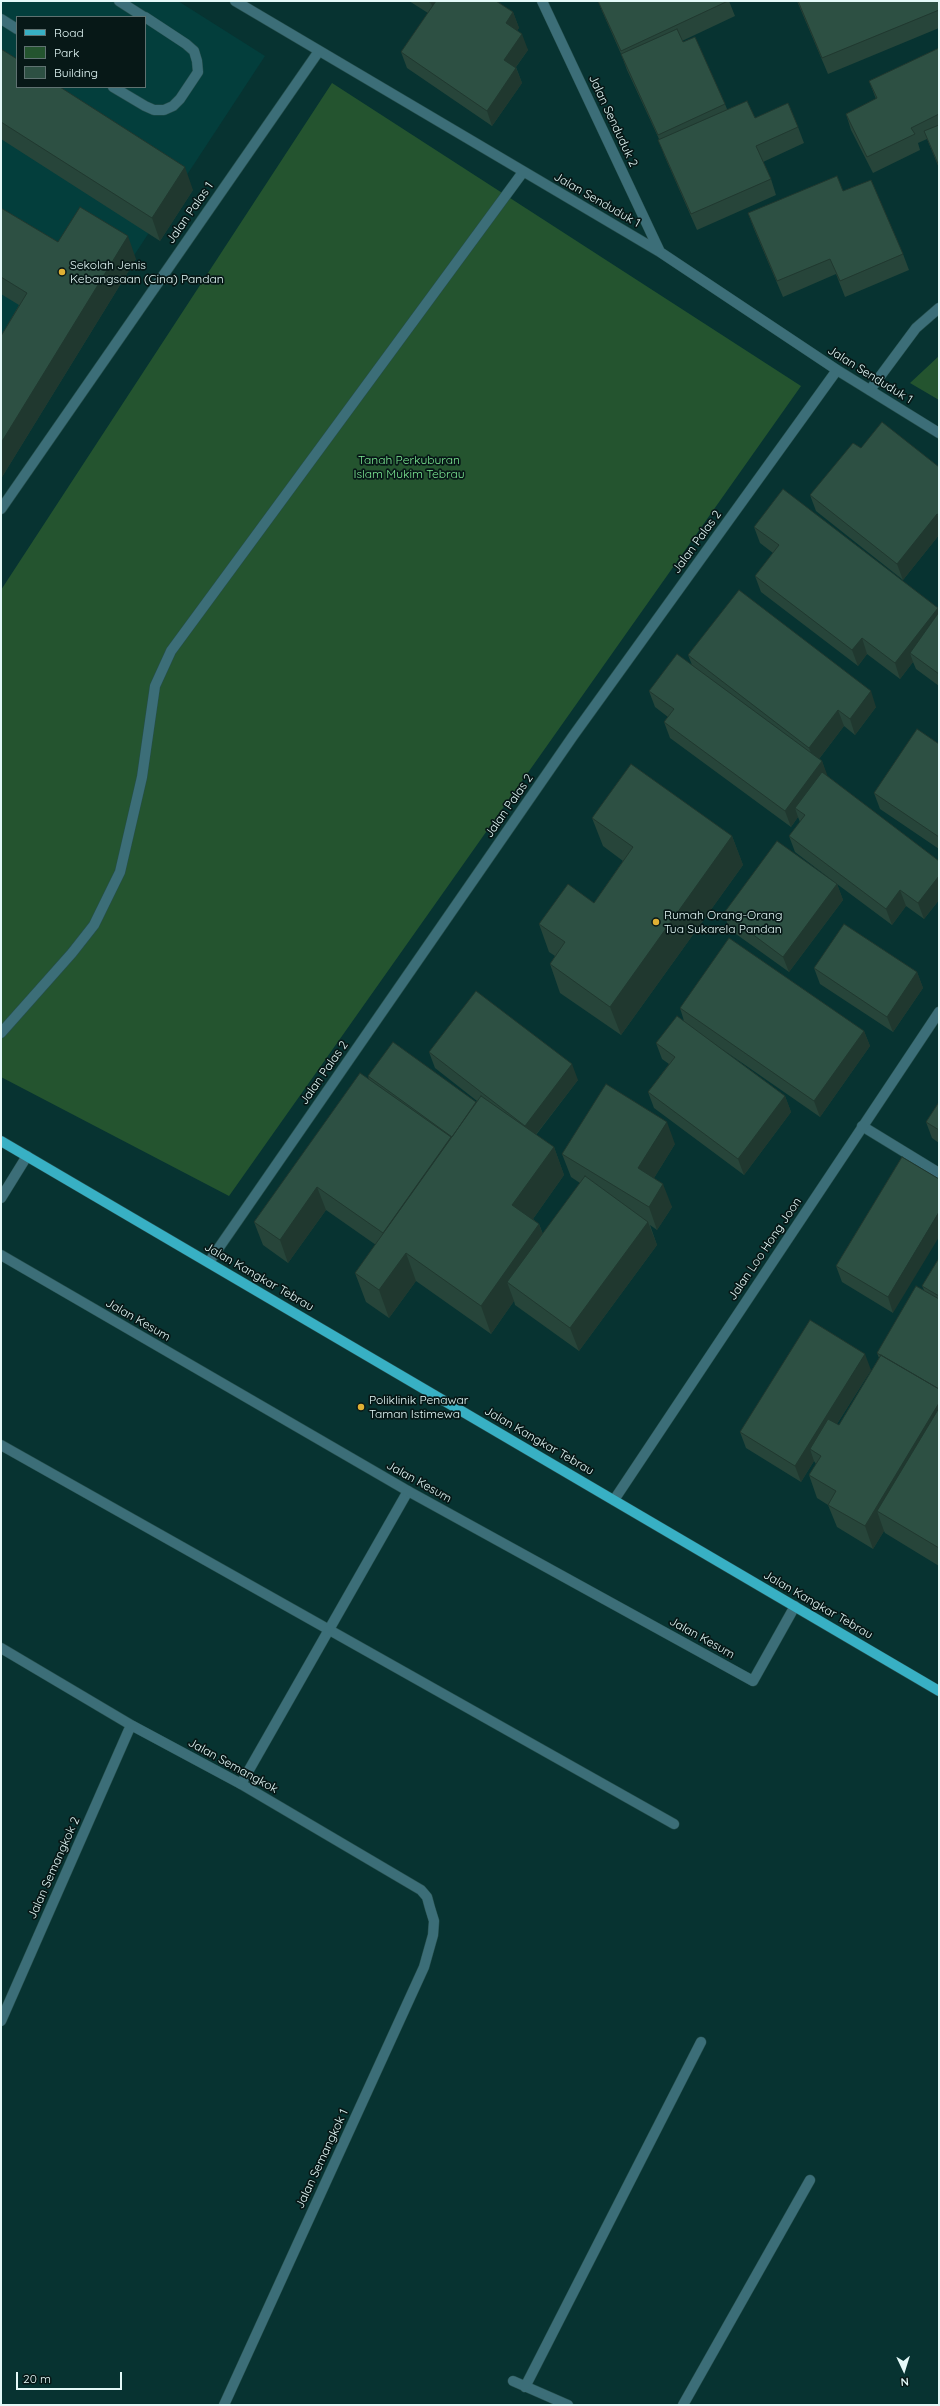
<!DOCTYPE html>
<html>
<head>
<meta charset="utf-8">
<style>
	body { margin:0 }
	#map { position:relative; width:940px; height:2406px; overflow:hidden; background:#073331; font-family:Quicksand,sans-serif }
	canvas { display:block }
	.frame { position:absolute; inset:0; border:2px solid #e4f9f8; pointer-events:none }
	.legend { position:absolute; left:16px; top:16px; width:130px; height:72px; box-sizing:border-box; background:#071817; border:1px solid #5f7271; margin:0; padding:5px 7px; list-style:none; font-size:12px; color:#e4f9f8 }
	.legend li { display:flex; align-items:center; gap:8px; height:20px }
	.legend b { width:20px; border:1px solid #5f7271 }
	.north { position:absolute; left:884px; top:2350px; width:40px; height:40px; -webkit-text-stroke:3px #071817; paint-order:stroke; rotate:176deg; font-size:11px; font-weight:700; line-height:16px; text-align:center; color:#e4f9f8 }
	.north::after { content:''; display:block; margin:auto; width:14px; height:18px; background:#e4f9f8; clip-path:polygon(50% 0,100% 100%,50% 72%,0 100%) }
	.scale { position:absolute; left:16px; top:2372px; width:106px; height:18px; box-sizing:border-box; border:2px solid #e4f9f8; border-top:0; padding-left:5px; font-size:12px; line-height:14px; white-space:nowrap; color:#e4f9f8; -webkit-text-stroke:3px #071817; paint-order:stroke }
</style>
</head>
<body>
<div id="map">
<canvas width="940" height="2406"></canvas>
<div class="frame"></div>
<ul class="legend">
<li><b style="height:5px;background:#38b0c4"></b>Road</li>
<li><b style="height:11px;background:#24542f"></b>Park</li>
<li><b style="height:11px;background:#2d5043"></b>Building</li>
</ul>
<div class="north">N</div>
<div class="scale">20 m</div>
</div>
<script>
const g = document.querySelector('canvas').getContext('2d');
g.lineJoin = 'round';
function fill(path, color) {
  g.fillStyle = color;
  g.fill(path, 'evenodd');
}
function shape(rows) {
  const path = new Path2D();
  for (const r of rows) {
    path.moveTo(r[0], r[1]);
    for (let i = 2; i < r.length; i += 2) path.lineTo(r[i], r[i + 1]);
  }
  return path;
}
function trace(path, color, width, dash) {
  g.strokeStyle = color;
  g.lineWidth = width;
  g.lineCap = dash ? 'butt' : 'round';
  g.setLineDash(dash || []);
  g.stroke(path);
}
function drawText(font, color, halo, rows, align = 'center') {
  g.font = font + ' Quicksand,sans-serif';
  g.lineWidth = 3.5;
  g.setLineDash([]);
  g.textBaseline = 'middle';
  g.strokeStyle = halo;
  g.fillStyle = color;
  for (const [text, x, y, turn = 0] of rows) {
    g.save();
    g.translate(x, y);
    g.rotate((+turn || 0) * Math.PI / 180);
    g.textAlign = isNaN(turn) ? turn : align;
    if (halo) g.strokeText(text, 0, 0);
    g.fillText(text, 0, 0);
    g.restore();
  }
}
fill(shape([
	[1,1,178,1,265,56,1,458],
	[17,17,145,17,145,87,17,87]
]), '#033e3c');
fill(shape([
	[332,83,801,386,229,1196,1,1077,1,590],
	[939,356,939,400,910,383]
]), '#24542f');
const service = shape([
	[119,1,144,17],
	[1,19,17,29],
	[113,87,145,106,154,110,164,110,173,106,180,99,198,72,197,61,194,51,186,44,145,17],
	[870,390,916,328,939,308],
	[1,1033,72,953,94,925,120,872,142,777,155,686,171,651,523,172],
	[1,1445,674,1824],
	[241,1784,408,1491]
]);
const minor = shape([
	[235,1,660,252,837,370,939,433],
	[542,1,660,252],
	[1,509,319,51],
	[862,1126,939,1173],
	[1,1198,27,1156],
	[1,1255,408,1491,753,1681,795,1606],
	[209,1262,573,736,837,370],
	[1,1648,131,1725,241,1784,421,1890,427,1897,430,1908,434,1921,433,1935,424,1967,224,2405],
	[1,2021,131,1725],
	[513,2381,568,2405],
	[525,2387,701,2042],
	[683,2405,810,2180]
]);
const tertiary = shape([
	[614,1500,939,1012]
]);
const primary = shape([
	[1,1141,939,1691]
]);
trace(service, '#264f4d', 11);
trace(minor, '#264f4d', 11);
trace(tertiary, '#264f4d', 11);
trace(primary, '#264f4d', 11);
trace(service, '#3c6e78', 10);
trace(minor, '#3c6e78', 10);
trace(tertiary, '#3c6e78', 10);
trace(primary, '#38b0c4', 10);
fill(shape([
	[409,1,496,1,513,12,519,28,517,30,528,50,516,67,522,83,492,126,407,68,401,52,428,13],
	[598,1,729,1,735,16,682,41,725,104,727,109,755,118,798,127,804,143,763,162,771,179,776,195,697,230,664,155,659,139,627,70,621,54,602,11],
	[797,1,939,1,939,28,828,74],
	[939,48,939,168,927,139,918,143,920,150,873,173,851,130,846,114,876,99,869,81],
	[1,49,193,190,160,241,1,139],
	[843,191,903,254,909,270,845,297,836,274,783,297,754,229,748,213],
	[1,208,58,242,136,259,2,477,1,477,1,336,19,305,1,294],
	[861,448,939,467,939,535,903,580,816,511,810,495],
	[754,527,938,608,939,611,939,686,916,669,913,662,900,679,867,654,858,666,761,592,755,576,773,553,760,543],
	[688,655,876,707,855,735,844,726,819,759,822,761,827,776,939,861,939,900,924,919,906,906,892,925,837,884,843,900,789,972,729,929,724,913,833,881,795,852,789,836,800,822,798,817,791,827,670,738,664,722,668,717,655,707,649,691,692,665],
	[939,744,939,849,880,809,874,793],
	[592,818,732,836,743,865,621,1035,560,993,550,964,555,956,549,952,539,924,594,903,623,861,603,846],
	[814,968,917,972,923,988,893,1032,820,984],
	[680,1008,864,1031,870,1046,820,1117,722,1049,785,1096,791,1112,744,1175,654,1108,648,1092,669,1064,662,1059,656,1043,684,1021],
	[429,1052,578,1080,536,1135,554,1147,564,1175,533,1219,539,1224,543,1234,580,1183,571,1177,562,1154,675,1144,654,1178,672,1207,657,1230,650,1225,657,1245,579,1351,515,1305,514,1301,491,1334,416,1281,389,1318,366,1302,355,1273,376,1245,326,1210,288,1263,263,1245,254,1222,369,1080,368,1076,476,1102,477,1101,435,1068],
	[939,1102,939,1143,932,1138,926,1122],
	[902,1157,893,1313,842,1282,836,1266],
	[939,1258,939,1566,885,1533,884,1531,873,1549,837,1527,828,1505,817,1498,809,1475,816,1464,814,1461,801,1482,746,1448,740,1432,871,1370,837,1424,839,1425,879,1358,877,1353,924,1290,922,1286]
]), '#27453a');
fill(shape([
	[433,1,449,1,437,19,431,3],
	[513,12,519,28,512,38,506,23],
	[522,34,528,50,510,75,504,60],
	[516,68,522,83,492,126,487,111],
	[185,167,193,190,160,241,152,218],
	[128,236,136,259,2,477,1,474,1,443],
	[937,514,939,519,939,535,903,580,897,564],
	[938,608,939,611,939,629,910,653,913,662,900,679,895,663],
	[862,638,867,654,858,666,852,650],
	[871,691,876,707,855,735,850,719],
	[838,710,844,726,815,764,809,748],
	[822,761,828,777,795,808,798,817,791,827,785,811],
	[732,836,743,865,621,1035,610,1007],
	[939,876,939,900,924,919,918,903],
	[837,884,843,900,789,972,783,957],
	[900,890,906,906,892,925,886,909],
	[917,972,923,988,893,1032,887,1017],
	[864,1031,870,1046,820,1117,814,1101],
	[572,1064,578,1080,530,1142,525,1126],
	[785,1096,791,1112,744,1175,738,1159],
	[667,1122,675,1144,646,1191,638,1168],
	[451,1137,459,1159,391,1255,383,1233],
	[554,1147,564,1175,523,1233,512,1205],
	[663,1184,672,1207,657,1230,649,1207],
	[317,1187,326,1210,288,1263,280,1240],
	[939,1212,939,1237,893,1313,888,1297],
	[648,1222,657,1245,579,1351,570,1328],
	[539,1224,549,1252,507,1282,514,1301,491,1334,481,1306],
	[406,1253,416,1281,389,1318,379,1290],
	[865,1354,871,1370,818,1454,810,1449,814,1461,801,1482,795,1466],
	[939,1403,939,1439,877,1511,884,1531,873,1549,865,1526]
]), '#20382f');
const building = shape([
	[428,1,433,1,431,3,428,1],
	[436,1,496,1,513,12,506,23,522,34,504,60,516,68,487,111,401,52,436,1],
	[598,1,728,1,621,51,598,1],
	[798,1,939,1,939,10,822,58,798,1],
	[677,29,683,42,695,37,725,104,658,135,621,54,677,29],
	[939,48,939,114,911,128,915,134,867,157,846,114,877,98,869,81,939,48],
	[1,49,17,59,17,87,60,87,185,167,152,218,1,122,1,49],
	[747,101,755,118,788,103,798,127,756,146,771,179,691,214,658,140,747,101],
	[939,125,939,166,924,131,939,125],
	[837,176,843,191,871,180,903,254,840,281,830,259,777,281,748,213,837,176],
	[80,207,128,236,1,443,1,336,27,293,1,277,1,208,58,242,80,207],
	[882,422,939,467,939,515,937,514,897,564,810,495,853,443,861,448,882,422],
	[783,489,938,608,895,663,862,638,852,650,755,576,779,545,754,527,783,489],
	[739,590,871,691,850,719,838,710,809,748,688,655,739,590],
	[939,612,939,674,910,653,939,612],
	[677,654,822,761,785,811,664,722,674,709,649,691,677,654],
	[917,729,939,744,939,837,874,793,917,729],
	[631,764,732,836,610,1007,550,964,565,942,539,924,568,884,594,903,633,847,592,818,631,764],
	[822,772,939,861,939,876,918,903,900,890,886,909,789,836,805,815,795,808,822,772],
	[777,841,837,884,783,957,724,913,777,841],
	[844,924,917,972,887,1017,814,968,844,924],
	[729,938,864,1031,814,1101,680,1008,729,938],
	[476,991,572,1064,525,1126,429,1052,476,991],
	[677,1016,785,1096,738,1159,648,1092,675,1057,656,1043,677,1016],
	[393,1042,476,1102,452,1137,368,1076,393,1042],
	[360,1073,451,1137,383,1233,317,1187,280,1240,254,1222,360,1073],
	[606,1084,667,1122,638,1168,663,1184,649,1207,562,1154,606,1084],
	[481,1096,554,1147,512,1205,539,1224,481,1306,406,1253,379,1290,355,1273,481,1096],
	[939,1102,939,1130,926,1122,939,1102],
	[902,1157,939,1179,939,1212,888,1297,836,1266,902,1157],
	[585,1176,648,1222,570,1328,507,1282,585,1176],
	[939,1258,939,1296,922,1286,939,1258],
	[916,1286,939,1299,939,1389,877,1353,916,1286],
	[810,1320,865,1354,795,1466,740,1432,810,1320],
	[881,1355,939,1389,939,1403,865,1526,828,1505,836,1491,809,1475,821,1456,810,1449,828,1419,839,1425,881,1355],
	[939,1408,939,1548,877,1511,939,1408]
]);
fill(building, '#2d5043');
trace(building, '#20382f', 1);
for (const [x, y, r, color] of [
	[62,272,4,"#dfb034"],
	[656,922,4,"#dfb034"],
	[361,1407,4,"#dfb034"]
]) {
  const dot = new Path2D();
  dot.arc(x, y, r, 0, 2 * Math.PI);
  g.fillStyle = color;
  g.fill(dot);
  trace(dot, '#071817', 1.5);
}
drawText('12px', '#e4f9f8', '#071817', [
	["Jalan Senduduk 2",613,121,65],
	["Jalan Senduduk 1",597,200,30],
	["Jalan Palas 1",190,213,-55],
	["Jalan Senduduk 1",870,375,32],
	["Jalan Palas 2",697,542,-54],
	["Jalan Palas 2",509,806,-55],
	["Jalan Palas 2",324,1073,-55],
	["Jalan Loo Hong Joon",765,1249,-56],
	["Jalan Kangkar Tebrau",259,1277,30],
	["Jalan Kesum",138,1320,30],
	["Jalan Kangkar Tebrau",539,1441,30],
	["Jalan Kesum",419,1482,29],
	["Jalan Kangkar Tebrau",818,1605,30],
	["Jalan Kesum",702,1638,29],
	["Jalan Semangkok",233,1766,29],
	["Jalan Semangkok 2",54,1868,-66],
	["Jalan Semangkok 1",322,2159,-65]
]);
drawText('12px', '#e4f9f8', '#071817', [
	["Sekolah Jenis",70,265],
	["Kebangsaan (Cina) Pandan",70,279],
	["Rumah Orang-Orang",664,915],
	["Tua Sukarela Pandan",664,929],
	["Poliklinik Penawar",369,1400],
	["Taman Istimewa",369,1414]
], 'left');
drawText('12px', '#7de893', '#071817', [
	["Tanah Perkuburan",409,460],
	["Islam Mukim Tebrau",409,474]
]);
</script>
</body>
</html>
